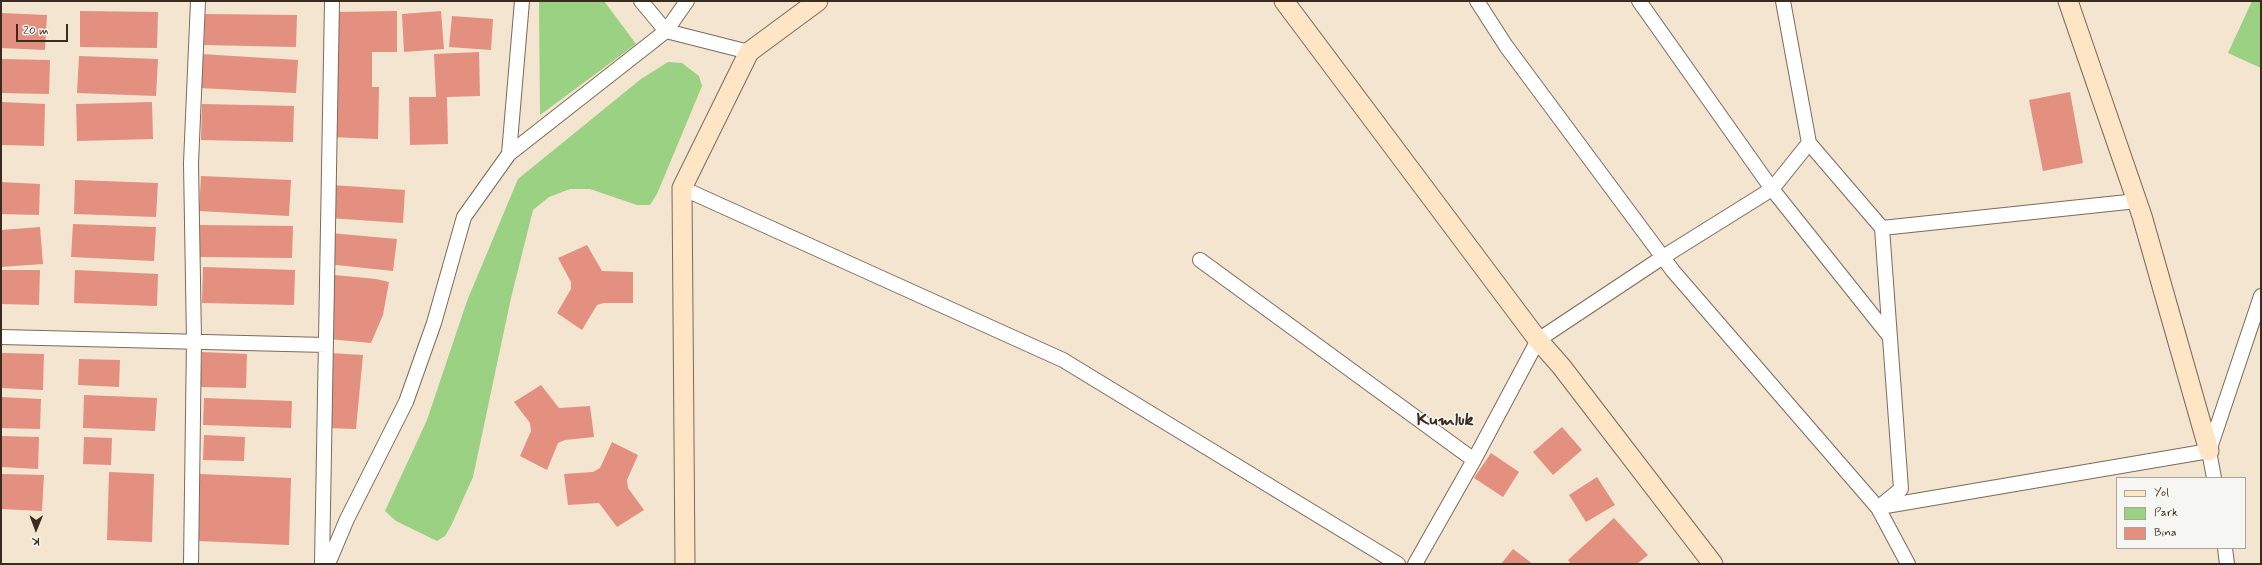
<!DOCTYPE html>
<html>
<head>
<meta charset="utf-8">
<style>
	body { margin:0 }
	#map { position:relative; width:2262px; height:565px; overflow:hidden; background:#f3e5cf; font-family:Mynerve,sans-serif }
	canvas { display:block }
	.frame { position:absolute; inset:0; border:2px solid #3b2a1e; pointer-events:none }
	.legend { position:absolute; left:2116px; top:477px; width:130px; height:72px; box-sizing:border-box; background:#f6f6f2; border:1px solid #aba49d; margin:0; padding:5px 7px; list-style:none; font-size:12px; color:#3b2a1e }
	.legend li { display:flex; align-items:center; gap:8px; height:20px }
	.legend b { width:20px; border:1px solid #aba49d }
	.north { position:absolute; left:16px; top:509px; width:40px; height:40px; -webkit-text-stroke:3px #f6f6f2; paint-order:stroke; rotate:181deg; font-size:11px; font-weight:700; line-height:16px; text-align:center; color:#3b2a1e }
	.north::after { content:''; display:block; margin:auto; width:14px; height:18px; background:#3b2a1e; clip-path:polygon(50% 0,100% 100%,50% 72%,0 100%) }
	.scale { position:absolute; left:16px; top:24px; width:52px; height:18px; box-sizing:border-box; border:2px solid #3b2a1e; border-top:0; padding-left:5px; font-size:12px; line-height:14px; white-space:nowrap; color:#3b2a1e; -webkit-text-stroke:3px #f6f6f2; paint-order:stroke }
</style>
</head>
<body>
<div id="map">
<canvas width="2262" height="565"></canvas>
<div class="frame"></div>
<ul class="legend">
<li><b style="height:5px;background:#fde5c5"></b>Yol</li>
<li><b style="height:11px;background:#9bd182"></b>Park</li>
<li><b style="height:11px;background:#e39080"></b>Bina</li>
</ul>
<div class="north">K</div>
<div class="scale">20 m</div>
</div>
<script>
const g = document.querySelector('canvas').getContext('2d');
g.lineJoin = 'round';
function fill(path, color) {
  g.fillStyle = color;
  g.fill(path, 'evenodd');
}
function shape(rows) {
  const path = new Path2D();
  for (const r of rows) {
    path.moveTo(r[0], r[1]);
    for (let i = 2; i < r.length; i += 2) path.lineTo(r[i], r[i + 1]);
  }
  return path;
}
function trace(path, color, width, dash) {
  g.strokeStyle = color;
  g.lineWidth = width;
  g.lineCap = dash ? 'butt' : 'round';
  g.setLineDash(dash || []);
  g.stroke(path);
}
function drawText(font, color, halo, rows, align = 'center') {
  g.font = font + ' Mynerve,sans-serif';
  g.lineWidth = 3;
  g.setLineDash([]);
  g.textBaseline = 'middle';
  g.strokeStyle = halo;
  g.fillStyle = color;
  for (const [text, x, y, turn = 0] of rows) {
    g.save();
    g.translate(x, y);
    g.rotate((+turn || 0) * Math.PI / 180);
    g.textAlign = isNaN(turn) ? turn : align;
    if (halo) g.strokeText(text, 0, 0);
    g.fillText(text, 0, 0);
    g.restore();
  }
}
fill(shape([
	[539,1,604,1,636,44,540,115],
	[2252,1,2261,1,2261,68,2228,53],
	[668,62,682,63,699,76,702,86,657,194,650,205,637,205,590,189,570,189,549,197,533,210,511,298,473,477,451,526,445,536,437,541,396,521,385,511,427,420,467,301,518,179,641,79]
]), '#9bd182');
fill(shape([
	[80,11,158,12,157,48,80,47],
	[397,11,397,52,372,52,372,87,379,87,378,139,330,137,336,12],
	[441,11,444,49,404,52,402,14],
	[1,13,47,15,45,50,1,48],
	[205,14,297,15,296,47,204,45],
	[452,16,493,19,491,50,449,47],
	[479,52,480,96,447,97,448,144,410,145,409,97,436,97,434,54],
	[201,54,298,60,296,93,199,88],
	[79,56,158,59,156,96,77,93],
	[1,59,50,60,49,94,1,93],
	[2070,92,2083,163,2043,171,2029,100],
	[1,102,45,104,44,146,1,145],
	[152,102,153,139,77,141,76,104],
	[202,104,294,106,293,142,201,140],
	[201,176,291,180,289,216,199,211],
	[75,180,158,183,156,217,74,214],
	[1,182,40,184,39,215,1,214],
	[332,185,405,190,403,223,329,218],
	[73,224,156,227,154,261,71,257],
	[200,225,293,226,292,258,200,257],
	[40,227,43,264,1,267,1,230],
	[330,233,397,239,393,271,327,264],
	[587,245,602,271,633,272,633,303,604,303,597,305,582,330,557,313,571,289,571,282,558,258],
	[203,267,295,270,294,305,202,303],
	[1,270,40,270,39,305,1,304],
	[75,270,158,274,157,306,74,303],
	[334,275,376,279,389,282,383,315,371,343,329,339],
	[202,352,247,354,246,388,200,387],
	[1,353,44,354,43,390,1,388],
	[330,353,363,355,356,429,328,428],
	[79,359,120,360,119,387,78,385],
	[541,385,559,408,590,406,594,437,565,440,558,443,547,470,520,456,531,431,530,423,514,402],
	[84,395,157,398,155,431,83,428],
	[1,397,41,399,40,429,1,428],
	[204,398,292,401,291,428,203,425],
	[1562,427,1582,450,1553,475,1533,452],
	[204,435,245,437,244,461,203,460],
	[1,436,39,437,38,469,1,467],
	[84,437,112,438,111,465,83,464],
	[612,442,638,455,627,480,628,488,644,510,617,527,599,503,568,505,564,474,593,472,600,468],
	[1491,453,1519,472,1503,497,1474,478],
	[109,472,154,474,152,542,107,540],
	[1,474,44,475,42,511,1,509],
	[200,474,291,478,289,545,198,541],
	[1597,477,1615,505,1586,522,1569,495],
	[1614,518,1648,555,1637,564,1571,564,1568,560],
	[1513,549,1533,564,1501,564]
]), '#e39080');
const street = shape([
	[522,1,509,154,666,31,641,1],
	[687,1,666,31,749,52],
	[1477,1,1506,46,1673,271,1878,508,1908,564],
	[1639,1,1772,189,1890,337],
	[1783,1,1809,143,1882,228,1901,489,1878,508],
	[682,188,1063,360,1398,564],
	[1882,228,2137,201],
	[1200,260,1474,460],
	[1,337,326,345],
	[2214,478,2209,451,2261,296],
	[1880,507,2209,451],
	[2225,548,2227,564],
	[191,564,194,340,191,163,198,1],
	[322,564,332,1],
	[328,564,347,519,406,402,434,323,464,217,509,154],
	[1415,564,1474,460,1538,340,1663,257,1772,189,1809,143]
]);
const secondary = shape([
	[1284,1,1538,340,1561,366,1713,564],
	[2068,1,2142,216,2209,451],
	[685,564,682,188,749,52,818,1]
]);
trace(street, '#7b6b5c', 16);
trace(secondary, '#7b6b5c', 21);
trace(street, '#fff', 14);
trace(secondary, '#fde5c5', 19);
drawText('bold 18px', '#3b2a1e', '#f6f6f2', [
	["Kumluk",1445,421]
]);
</script>
</body>
</html>
